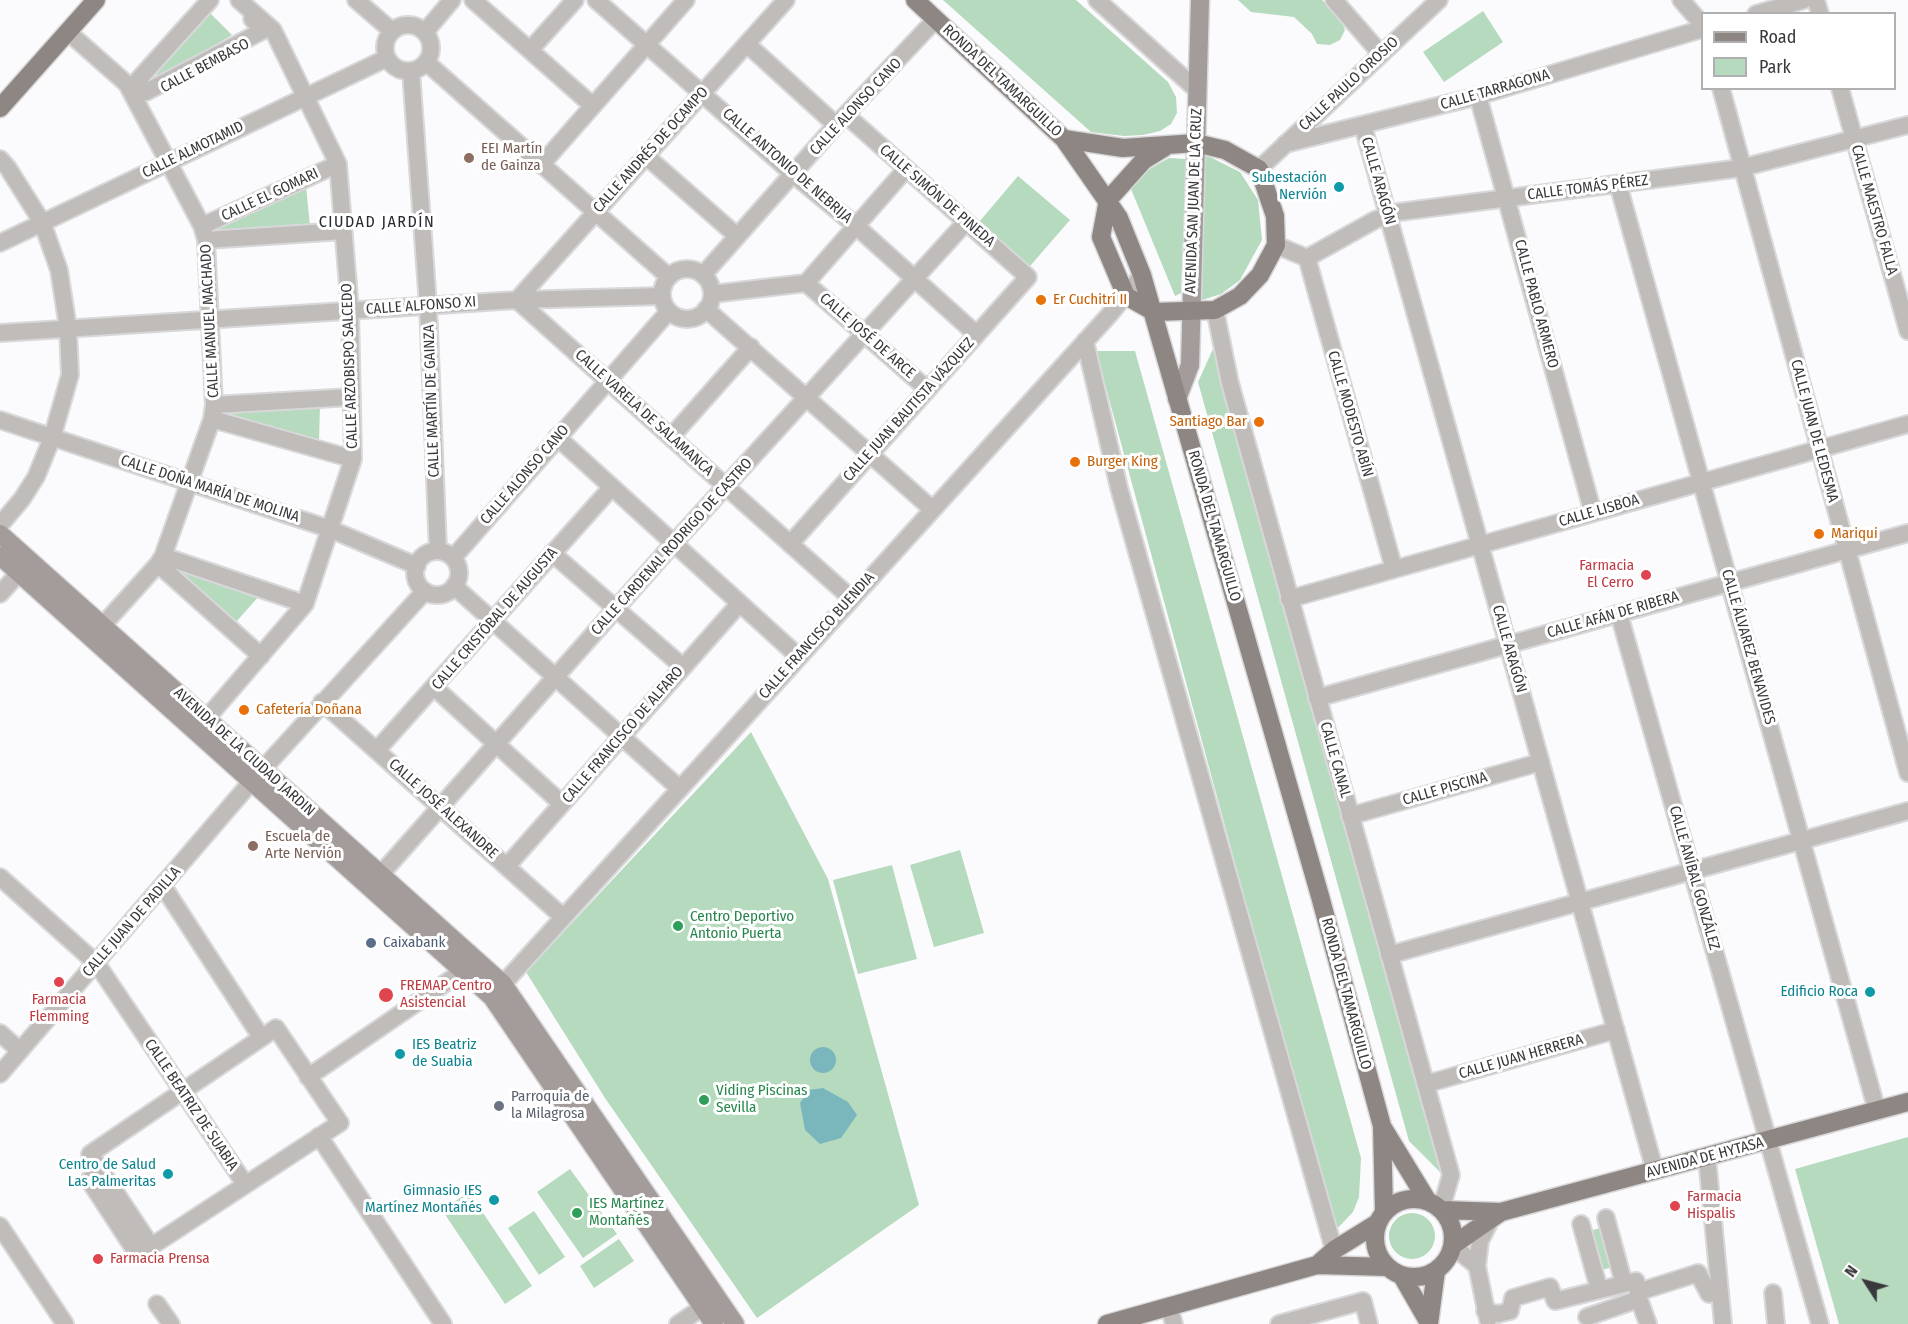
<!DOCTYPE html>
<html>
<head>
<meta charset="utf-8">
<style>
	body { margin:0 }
	#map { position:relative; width:1908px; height:1324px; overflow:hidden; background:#fbfbfd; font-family:"Fira Sans Condensed",sans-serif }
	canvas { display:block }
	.legend { position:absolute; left:1701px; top:12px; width:195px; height:78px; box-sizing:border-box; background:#fff; border:2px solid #b0b0b1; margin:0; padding:8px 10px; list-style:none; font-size:18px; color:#39393d }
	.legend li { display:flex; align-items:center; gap:12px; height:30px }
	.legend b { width:30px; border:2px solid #b0b0b1 }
	.north { position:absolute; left:1836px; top:1252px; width:60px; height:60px; -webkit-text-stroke:4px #fff; paint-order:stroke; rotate:306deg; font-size:16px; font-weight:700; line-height:24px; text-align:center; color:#39393d }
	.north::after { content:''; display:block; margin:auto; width:21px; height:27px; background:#39393d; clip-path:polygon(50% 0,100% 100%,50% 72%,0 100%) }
</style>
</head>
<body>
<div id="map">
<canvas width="1908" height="1324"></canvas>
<ul class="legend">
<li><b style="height:8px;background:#8e8683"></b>Road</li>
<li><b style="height:16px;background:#b6dabe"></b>Park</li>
</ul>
<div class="north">N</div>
</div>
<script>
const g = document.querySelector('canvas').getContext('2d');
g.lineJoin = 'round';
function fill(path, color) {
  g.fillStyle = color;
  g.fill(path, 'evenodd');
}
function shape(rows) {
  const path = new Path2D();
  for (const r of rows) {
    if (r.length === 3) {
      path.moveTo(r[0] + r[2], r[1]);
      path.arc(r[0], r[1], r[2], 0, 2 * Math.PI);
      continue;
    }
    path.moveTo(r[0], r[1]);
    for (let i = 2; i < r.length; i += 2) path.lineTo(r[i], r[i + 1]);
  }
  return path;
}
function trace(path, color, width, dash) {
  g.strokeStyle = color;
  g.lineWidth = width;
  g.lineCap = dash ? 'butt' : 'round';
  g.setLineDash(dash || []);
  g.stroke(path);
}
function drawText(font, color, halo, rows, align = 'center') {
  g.font = font + ' "Fira Sans Condensed",sans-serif';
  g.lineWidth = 6;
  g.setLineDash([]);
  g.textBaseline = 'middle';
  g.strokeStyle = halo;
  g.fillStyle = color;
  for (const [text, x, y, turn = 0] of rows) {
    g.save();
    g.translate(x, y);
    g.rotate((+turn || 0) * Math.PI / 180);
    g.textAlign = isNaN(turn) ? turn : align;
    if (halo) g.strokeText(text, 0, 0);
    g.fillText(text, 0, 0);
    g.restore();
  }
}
fill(shape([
	[943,0,1076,0,1168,82,1176,97,1177,113,1171,124,1160,131,1143,135,1124,136,1091,132],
	[1238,0,1322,0,1340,17,1345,30,1340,40,1330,45,1317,44,1312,34,1294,17,1251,12],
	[1483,11,1503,42,1444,82,1423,52],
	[210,13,232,35,159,78,155,72],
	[1204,154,1240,172,1258,200,1262,240,1240,280,1221,294,1199,301],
	[1169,158,1186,159,1181,293,1175,296,1131,189,1146,171],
	[1018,176,1070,220,1024,273,974,228],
	[306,186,310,226,219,235,216,225],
	[1213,349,1444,1176,1409,1141,1198,382],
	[1096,351,1135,351,1361,1158,1359,1197,1353,1212,1335,1231],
	[231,406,320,406,319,441,230,414],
	[179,570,260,595,236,622],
	[751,732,828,879,919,1205,757,1318,605,1098,526,972],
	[960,850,984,933,934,947,910,865],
	[892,865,917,959,858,974,833,880],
	[1908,1137,1908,1324,1839,1324,1795,1169],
	[570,1169,617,1234,583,1258,537,1192],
	[469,1192,532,1286,505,1304,442,1210],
	[534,1211,565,1257,539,1275,508,1228],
	[1412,1236,23],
	[1607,1226,1619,1266,1596,1271,1586,1232],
	[619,1239,634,1261,594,1288,580,1266]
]), '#b6dabe');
fill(shape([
	[823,1060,13],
	[823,1088,848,1102,857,1115,841,1138,820,1144,805,1130,800,1103,809,1090]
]), '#79b7bd');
const street = shape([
	[210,0,138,80,146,92,264,30,252,19],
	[356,0,392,31],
	[473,0,593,106],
	[596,0,793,174,856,226,976,334],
	[786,0,517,300,852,599],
	[1097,0,1197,90],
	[1334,0,1381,54],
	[1681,0,1702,24],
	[1816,0,1820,14],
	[1756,14,1804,0],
	[408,48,23],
	[68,32,127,84,202,226,206,240,214,405,212,419,163,556,158,564,103,625],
	[425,32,452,0],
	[747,44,836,125],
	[530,50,575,0],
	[426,62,669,277],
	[411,71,428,305,438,551],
	[1721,88,1908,773],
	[1840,88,1908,331],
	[1478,96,1593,513],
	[1363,126,1655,1171],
	[1285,144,1478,96,1702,29],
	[646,156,737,236],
	[0,159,8,168,42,222,59,270,68,328,70,375,52,438,36,477,22,499,0,525],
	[541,165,686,0],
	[1259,169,1439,0],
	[1618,184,1877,1111],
	[202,226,338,164],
	[206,240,343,231],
	[0,243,387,58],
	[1276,245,1307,258],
	[1307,258,1375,220,1399,212,1741,168,1908,125],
	[1307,258,1394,569],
	[687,294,25],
	[703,275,836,125,936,19],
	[806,283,927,389],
	[806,283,906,169],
	[712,294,806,283],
	[706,309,932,509],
	[1215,310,1230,383,1451,1175,1441,1209],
	[0,333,517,300,662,296],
	[1085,341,1119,488,1334,1250],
	[214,405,352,397],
	[212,419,353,459],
	[0,420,330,529,417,566],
	[557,437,799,657],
	[671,437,751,347],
	[790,544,1028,277,846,115],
	[437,573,22],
	[552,553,683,667],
	[163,556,305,604],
	[453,558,669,311],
	[158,564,261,656],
	[454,586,680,789],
	[0,594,19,573],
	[1289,599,1908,424],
	[1619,614,1820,1324],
	[434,687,562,804],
	[1317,698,1908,533],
	[322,702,563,917],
	[207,718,305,604,353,459,350,310,338,164,273,30,239,0],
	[377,750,612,487],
	[1350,816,1541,762],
	[507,866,740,603],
	[381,874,674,543,966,222],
	[0,877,97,964,245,1184],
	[163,886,261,1037],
	[1389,955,1908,811],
	[494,994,1110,314,1142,275],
	[0,1033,20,1051],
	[0,1074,252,781,425,591],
	[308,1077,463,971],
	[1426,1084,1616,1030],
	[319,1136,443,1324],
	[1707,1158,1723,1324],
	[102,1171,89,1180,138,1255,340,1123,276,1028,90,1154,151,1246],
	[1606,1218,1624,1284],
	[1581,1224,1599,1289],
	[0,1226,65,1324],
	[1453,1246,1477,1266],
	[1638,1292,1698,1273,1709,1294,1719,1291],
	[1773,1293,1776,1324],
	[1639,1299,1648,1324],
	[157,1304,171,1324],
	[1169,1307,1174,1324],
	[1485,1311,1498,1314,1510,1311,1513,1298,1550,1287,1555,1301,1636,1281,1639,1299,1587,1317],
	[1488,1320,1477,1266,1480,1241,1491,1219],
	[678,1324,703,1307],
	[1279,1324,1363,1301,1369,1324]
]);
const secondary = shape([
	[1177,399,1190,365,1200,0],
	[0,534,503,984,735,1324],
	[0,556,492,997,714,1324]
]);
const primary = shape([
	[915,0,1064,139,1119,218,1142,275,1320,896,1382,1126,1384,1212],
	[0,108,96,0],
	[1064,139,1123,148,1196,143,1225,150,1259,169,1275,216,1276,245,1260,275,1240,296,1215,310,1154,312,1126,296,1101,237,1108,200,1144,160,1165,147],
	[1383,1128,1427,1200],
	[1414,1238,39],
	[1443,1210,1501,1212,1908,1102],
	[1453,1245,1501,1212],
	[1317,1265,1334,1250,1376,1224],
	[1402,1276,1429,1323],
	[1107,1324,1317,1265,1387,1267],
	[1429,1324,1436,1271]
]);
trace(street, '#d8d8da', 20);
trace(secondary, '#d8d8da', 21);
trace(primary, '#d8d8da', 21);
trace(street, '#c0bcba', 16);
trace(secondary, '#a39c9a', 18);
trace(primary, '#8e8683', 18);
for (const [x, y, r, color] of [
	[469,158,6,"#8d6e63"],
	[1339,187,6,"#0f9aa8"],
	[1041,300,6,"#e8710a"],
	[1259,422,6,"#e8710a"],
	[1075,462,6,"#e8710a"],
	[1819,534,6,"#e8710a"],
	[1646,575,6,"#e0444e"],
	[244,710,6,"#e8710a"],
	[253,846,6,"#8d6e63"],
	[678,926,6,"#2e9e5b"],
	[371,943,6,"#5c6f8a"],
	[59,982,6,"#e0444e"],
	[1870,992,6,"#0f9aa8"],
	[386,995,8,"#e0444e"],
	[400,1054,6,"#0f9aa8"],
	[704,1100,6,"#2e9e5b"],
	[499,1106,6,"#6b7280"],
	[168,1174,6,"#0f9aa8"],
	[494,1200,6,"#0f9aa8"],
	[1675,1206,6,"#e0444e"],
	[577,1213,6,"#2e9e5b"],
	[98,1259,6,"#e0444e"]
]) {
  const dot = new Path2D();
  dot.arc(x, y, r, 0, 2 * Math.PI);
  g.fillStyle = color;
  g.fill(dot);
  trace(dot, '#fff', 2);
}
drawText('15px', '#39393d', '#fff', [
	["CALLE BEMBASO",205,66,-28],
	["RONDA DEL TAMARGUILLO",1002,81,43],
	["CALLE PAULO OROSIO",1349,84,-43],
	["CALLE TARRAGONA",1495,90,-16],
	["CALLE ALONSO CANO",856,107,-47],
	["CALLE ALMOTAMID",193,150,-26],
	["CALLE ANDRÉS DE OCAMPO",651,150,-48],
	["CALLE ANTONIO DE NEBRIJA",787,166,41],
	["CALLE ARAGÓN",1378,181,74],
	["CALLE TOMÁS PÉREZ",1588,188,-7],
	["CALLE EL GOMARI",270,195,-25],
	["CALLE SIMÓN DE PINEDA",937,196,41],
	["AVENIDA SAN JUAN DE LA CRUZ",1194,201,-88],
	["CALLE MAESTRO FALLA",1874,210,74],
	["CALLE PABLO ARMERO",1536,304,75],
	["CALLE ALFONSO XI",421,306,-4],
	["CALLE MANUEL MACHADO",210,321,-93],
	["CALLE JOSÉ DE ARCE",867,336,41],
	["CALLE ARZOBISPO SALCEDO",350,366,-92],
	["CALLE MARTÍN DE GAINZA",432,401,-92],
	["CALLE JUAN BAUTISTA VÁZQUEZ",909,410,-48],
	["CALLE VARELA DE SALAMANCA",644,413,42],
	["CALLE MODESTO ABÍN",1350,414,74],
	["CALLE JUAN DE LEDESMA",1814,431,75],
	["CALLE ALONSO CANO",525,475,-49],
	["CALLE DOÑA MARÍA DE MOLINA",210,489,18],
	["CALLE LISBOA",1599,511,-16],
	["RONDA DEL TAMARGUILLO",1214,526,74],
	["CALLE CARDENAL RODRIGO DE CASTRO",672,547,-48],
	["CALLE AFÁN DE RIBERA",1613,615,-16],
	["CALLE CRISTÓBAL DE AUGUSTA",495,619,-49],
	["CALLE FRANCISCO BUENDIA",817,636,-48],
	["CALLE ÁLVAREZ BENAVIDES",1748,647,74],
	["CALLE ARAGÓN",1509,649,74],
	["CALLE FRANCISCO DE ALFARO",623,735,-49],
	["AVENIDA DE LA CIUDAD JARDIN",244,752,42],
	["CALLE CANAL",1335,760,74],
	["CALLE PISCINA",1445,789,-16],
	["CALLE JOSÉ ALEXANDRE",443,809,42],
	["CALLE ANÍBAL GONZÁLEZ",1694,878,74],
	["CALLE JUAN DE PADILLA",132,922,-49],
	["RONDA DEL TAMARGUILLO",1346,994,75],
	["CALLE JUAN HERRERA",1521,1057,-16],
	["CALLE BEATRIZ DE SUABIA",191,1105,56],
	["AVENIDA DE HYTASA",1705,1158,-15]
]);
drawText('15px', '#785e54', '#fff', [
	["EEI Martín",481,149],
	["de Gainza",481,166],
	["Escuela de",265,837],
	["Arte Nervión",265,854]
], 'left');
drawText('15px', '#0d838f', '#fff', [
	["Subestación",1327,178],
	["Nervión",1327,195],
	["Edificio Roca",1858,992],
	["IES Beatriz",412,1045,"left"],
	["de Suabia",412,1062,"left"],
	["Centro de Salud",156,1165],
	["Las Palmeritas",156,1182],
	["Gimnasio IES",482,1191],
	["Martínez Montañés",482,1208]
], 'right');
drawText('15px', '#c56008', '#fff', [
	["Er Cuchitrí II",1053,300],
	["Santiago Bar",1247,422,"right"],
	["Burger King",1087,462],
	["Mariqui",1831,534],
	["Cafetería Doñana",256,710]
], 'left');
drawText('15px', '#be3a42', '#fff', [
	["Farmacia",1634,566,"right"],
	["El Cerro",1634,583,"right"],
	["FREMAP Centro",400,986],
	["Asistencial",400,1003],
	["Farmacia",59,1000,"center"],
	["Flemming",59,1017,"center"],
	["Farmacia",1687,1197],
	["Hispalis",1687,1214],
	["Farmacia Prensa",110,1259]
], 'left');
drawText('15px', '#27864d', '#fff', [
	["Centro Deportivo",690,917],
	["Antonio Puerta",690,934],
	["Viding Piscinas",716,1091],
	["Sevilla",716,1108],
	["IES Martínez",589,1204],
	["Montañés",589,1221]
], 'left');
drawText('15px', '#4e5e75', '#fff', [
	["Caixabank",383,943]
], 'left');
drawText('15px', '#5b616d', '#fff', [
	["Parroquia de",511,1097],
	["la Milagrosa",511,1114]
], 'left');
g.letterSpacing = '1.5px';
drawText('16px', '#2a2931', '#fff', [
	["CIUDAD JARDÍN",377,223]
]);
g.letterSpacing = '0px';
</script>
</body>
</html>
